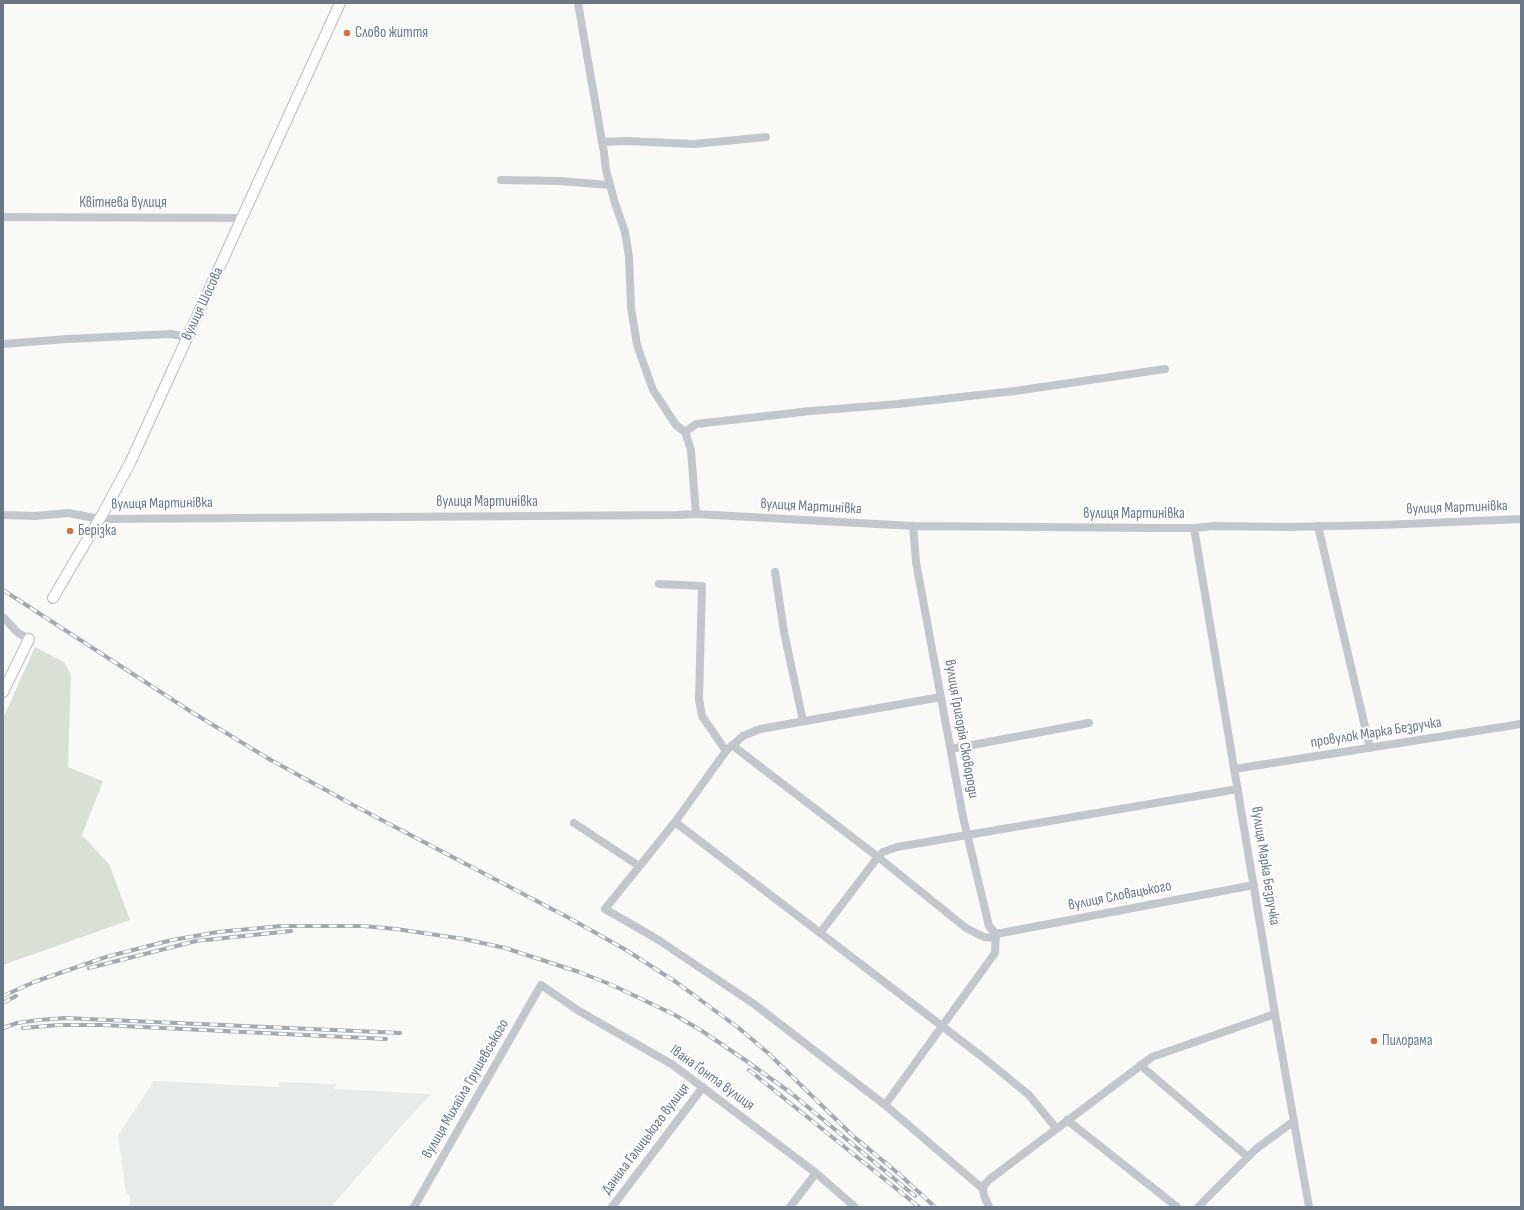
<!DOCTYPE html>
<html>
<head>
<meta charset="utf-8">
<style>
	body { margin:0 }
	#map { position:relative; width:1524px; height:1210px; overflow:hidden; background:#f9f9f7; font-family:"Sofia Sans Condensed",sans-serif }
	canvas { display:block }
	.frame { position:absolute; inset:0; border:4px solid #6b7785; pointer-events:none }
</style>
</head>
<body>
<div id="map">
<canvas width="1524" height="1210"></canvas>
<div class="frame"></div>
</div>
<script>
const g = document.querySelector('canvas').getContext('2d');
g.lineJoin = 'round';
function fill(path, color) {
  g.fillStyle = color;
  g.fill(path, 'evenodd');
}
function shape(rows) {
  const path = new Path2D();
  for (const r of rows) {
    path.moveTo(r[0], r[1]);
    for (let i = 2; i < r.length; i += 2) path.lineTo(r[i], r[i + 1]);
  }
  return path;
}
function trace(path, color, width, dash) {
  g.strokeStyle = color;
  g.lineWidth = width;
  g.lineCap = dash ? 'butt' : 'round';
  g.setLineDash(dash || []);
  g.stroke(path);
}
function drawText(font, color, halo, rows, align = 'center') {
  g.font = font + ' "Sofia Sans Condensed",sans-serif';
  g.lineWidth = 4;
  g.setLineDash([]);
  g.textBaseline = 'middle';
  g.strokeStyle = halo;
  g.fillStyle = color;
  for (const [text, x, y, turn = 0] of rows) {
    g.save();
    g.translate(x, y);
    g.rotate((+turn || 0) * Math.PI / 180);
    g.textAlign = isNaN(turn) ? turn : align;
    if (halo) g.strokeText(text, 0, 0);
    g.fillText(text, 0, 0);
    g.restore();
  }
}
fill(shape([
	[154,1081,279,1087,279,1082,337,1084,334,1089,432,1094,406,1121,331,1207,130,1207,130,1195,126,1194,118,1135]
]), '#e9ebea');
fill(shape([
	[35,647,64,662,71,675,68,767,103,781,82,835,109,864,130,920,3,965,4,716]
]), '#dadfd8');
const major = shape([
	[53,598,103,513,130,463,340,3],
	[3,692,29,639]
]);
trace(major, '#b7babe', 12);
trace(shape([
	[578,3,604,153,606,170,615,203,625,232,629,257,631,307,637,345,653,390,676,425,685,432,691,450,696,514],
	[602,142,626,141,694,144,766,137],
	[501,180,559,181,610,185],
	[3,217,243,218],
	[3,344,67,339,171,334,188,337],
	[685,432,696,424,811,411,898,404,1015,391,1165,369],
	[3,515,35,516,68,513,100,519,677,515,696,514,913,526,1156,528,1194,528,1215,526,1287,527,1382,525,1521,519],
	[913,526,916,562,963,817,989,926,996,934],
	[1318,526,1370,748],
	[1194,528,1275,1014,1309,1207],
	[775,572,784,632,803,721],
	[659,584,702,586,699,699,702,716,726,751],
	[3,617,18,633,29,639],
	[941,697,760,729,743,736,726,751,675,822,605,909,657,939,754,1004,885,1105,983,1189],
	[732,745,878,857,966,928,984,937,996,938],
	[951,749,1089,723],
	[1234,769,1521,724],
	[675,822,985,1059,1029,1095,1056,1128],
	[574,823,639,866],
	[820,933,878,857,883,852,897,847,1238,789],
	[1140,1065,1248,1157],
	[885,1105,995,953,996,934,1254,885],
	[1067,1120,1177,1207],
	[414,1207,541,985,579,1011,673,1065,816,1173,855,1207],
	[612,1207,703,1087],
	[790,1207,816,1173],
	[989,1207,984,1196,983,1189,985,1184,990,1179,1152,1057,1275,1014],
	[1198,1207,1256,1149,1294,1121]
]), '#c3c6ca', 8);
trace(major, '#fff', 10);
const rail = shape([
	[3,590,190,711,269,759,355,806,571,919,626,950,676,982,740,1029,768,1053,853,1136,899,1174,935,1207],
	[89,968,196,941,291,931],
	[3,996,34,982,106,957,172,940,218,932,282,926,363,926,396,929,464,939,505,948,579,972,612,985,675,1015,702,1031,745,1060,791,1093,915,1196],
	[3,1003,16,996],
	[3,1028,17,1023,39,1020,65,1018,400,1033],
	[23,1028,59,1025,102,1025,386,1039],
	[749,1070,919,1207]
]);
trace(rail, '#a5a9af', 4);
trace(rail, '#fff', 2.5, [8]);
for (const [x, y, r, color] of [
	[347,33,4,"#d46e3b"],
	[70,531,4,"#d46e3b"],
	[1374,1041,4,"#d46e3b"]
]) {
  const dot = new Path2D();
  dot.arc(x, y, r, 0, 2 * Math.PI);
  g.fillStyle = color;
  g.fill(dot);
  trace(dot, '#fff', 1.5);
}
drawText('15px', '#6b7785', '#fff', [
	["Слово життя",355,33],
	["Берізка",78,531],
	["Пилорама",1382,1041]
], 'left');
drawText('15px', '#6b7785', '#fff', [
	["Квітнева вулиця",123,203],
	["вулиця Шосова",203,304,-65],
	["вулиця Мартинівка",487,502],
	["вулиця Мартинівка",162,504,-1],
	["вулиця Мартинівка",811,507,3],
	["вулиця Мартинівка",1457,508,-2],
	["вулиця Мартинівка",1134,514],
	["вулиця Григорія Сковороди",961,729,80],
	["провулок Марка Безручка",1376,733,-9],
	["вулиця Марка Безручка",1265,866,81],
	["вулиця Словацького",1120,896,-11],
	["Івана Ґонта вулиця",712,1078,36],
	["вулиця Михайла Грушевського",466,1089,-60],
	["Данила Галицького вулиця",646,1139,-53]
]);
</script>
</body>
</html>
